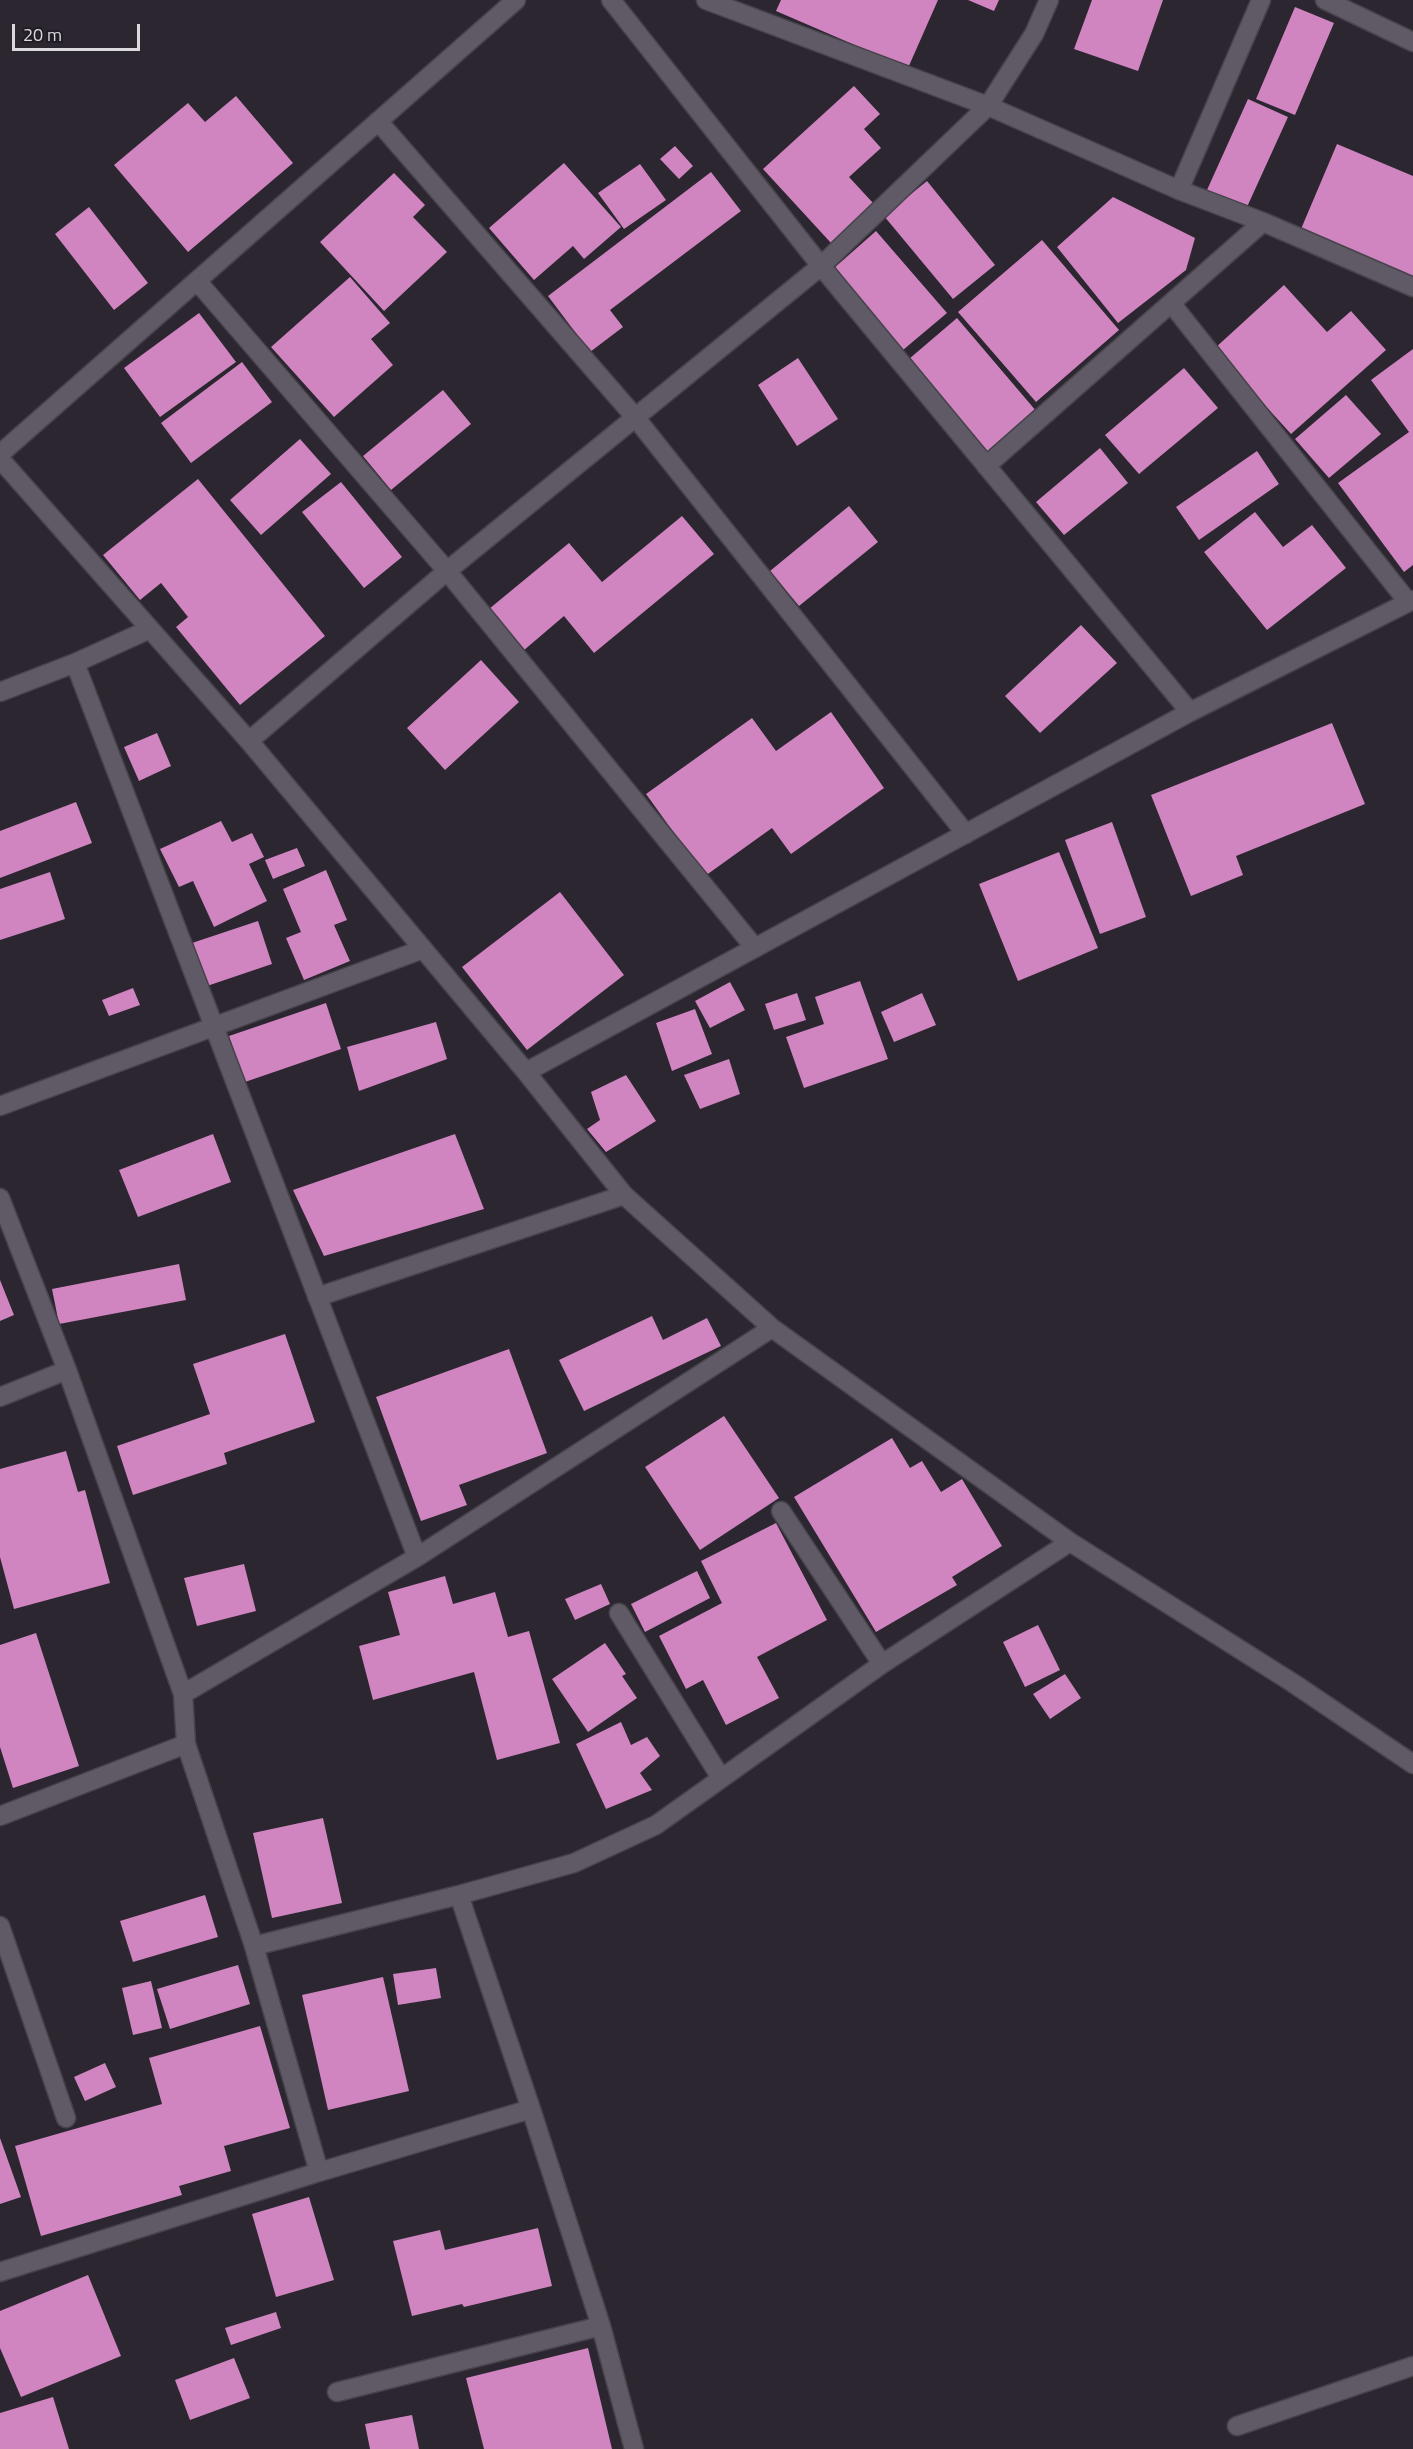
<!DOCTYPE html>
<html>
<head>
<meta charset="utf-8">
<style>
	body { margin:0 }
	#map { position:relative; width:1413px; height:2449px; overflow:hidden; background:#2b2630; font-family:"Titillium Web",sans-serif }
	canvas { display:block }
	.scale { position:absolute; left:12px; top:24px; width:128px; height:27px; box-sizing:border-box; border:3px solid #dbd8de; border-top:0; padding-left:8px; font-size:18px; line-height:21px; white-space:nowrap; color:#dbd8de; -webkit-text-stroke:4px #211d26; paint-order:stroke }
</style>
</head>
<body>
<div id="map">
<canvas width="1413" height="2449"></canvas>
<div class="scale">20 m</div>
</div>
<script>
const g = document.querySelector('canvas').getContext('2d');
g.lineJoin = 'round';
function fill(path, color) {
  g.fillStyle = color;
  g.fill(path, 'evenodd');
}
function shape(rows) {
  const path = new Path2D();
  for (const r of rows) {
    path.moveTo(r[0], r[1]);
    for (let i = 2; i < r.length; i += 2) path.lineTo(r[i], r[i + 1]);
  }
  return path;
}
function trace(path, color, width, dash) {
  g.strokeStyle = color;
  g.lineWidth = width;
  g.lineCap = dash ? 'butt' : 'round';
  g.setLineDash(dash || []);
  g.stroke(path);
}
fill(shape([
	[781,0,938,0,908,68,776,11],
	[968,0,999,0,994,11],
	[1092,0,1163,0,1138,71,1074,49],
	[1295,7,1334,23,1295,115,1256,99],
	[854,86,880,114,864,129,881,148,849,177,873,203,831,243,763,169],
	[236,96,293,163,188,252,114,165,188,103,205,122],
	[1248,99,1288,117,1247,207,1207,190],
	[1337,144,1413,176,1413,276,1301,229],
	[675,146,693,166,679,179,660,159],
	[564,163,621,227,584,259,573,246,534,280,489,228],
	[640,164,666,200,624,229,598,193],
	[711,172,741,211,610,310,623,327,590,352,548,296],
	[394,173,425,205,413,217,447,252,384,311,320,242],
	[927,181,995,265,953,299,884,216],
	[1113,197,1195,238,1186,270,1118,323,1057,247],
	[89,207,148,283,114,310,55,234],
	[876,231,947,313,903,350,833,269],
	[1042,240,1119,330,1036,402,958,312],
	[350,277,390,323,371,339,393,365,334,417,271,347],
	[1284,285,1327,332,1351,311,1386,350,1291,434,1214,349],
	[199,313,236,362,160,417,124,368],
	[957,318,1037,412,989,453,909,359],
	[1413,349,1413,565,1404,572,1338,483,1409,432,1371,380],
	[798,358,838,419,797,446,758,385],
	[242,362,272,402,191,463,161,423],
	[1184,368,1218,408,1139,474,1105,435],
	[443,390,471,424,391,490,363,456],
	[1346,395,1381,434,1329,478,1295,439],
	[300,439,331,474,261,535,230,500],
	[1100,448,1128,483,1064,535,1036,502],
	[1257,451,1279,484,1199,540,1176,507],
	[198,479,325,636,240,705,176,627,188,617,161,583,140,600,103,555],
	[341,482,402,557,364,588,302,512],
	[849,506,878,542,799,606,770,571],
	[1255,512,1283,547,1312,525,1346,568,1267,630,1204,552],
	[682,516,714,554,594,653,564,616,523,651,489,609,569,543,602,582],
	[1081,625,1117,663,1040,733,1005,696],
	[481,660,519,702,445,770,407,728],
	[831,712,884,788,791,854,772,828,705,876,646,794,752,718,776,751],
	[1332,723,1365,804,1236,856,1243,875,1191,896,1151,795],
	[157,733,171,766,139,781,124,747],
	[76,802,92,843,0,878,0,831],
	[221,821,232,842,252,833,264,857,249,864,267,901,214,927,193,881,179,887,160,849],
	[1112,822,1146,917,1100,934,1065,840],
	[297,848,305,866,273,879,265,860],
	[1059,852,1098,948,1018,981,979,884],
	[326,870,347,920,334,925,350,961,304,980,286,938,301,932,283,889],
	[50,872,65,919,0,940,0,889],
	[560,892,624,975,527,1050,462,967],
	[258,921,272,964,207,986,192,943],
	[860,981,888,1059,804,1088,786,1037,824,1024,815,997],
	[730,982,745,1010,710,1028,695,1001],
	[133,988,140,1005,109,1016,102,1000],
	[797,993,806,1020,774,1030,765,1004],
	[922,993,936,1025,894,1042,881,1012],
	[326,1003,341,1049,245,1082,229,1036],
	[695,1009,712,1054,672,1071,656,1023],
	[436,1022,447,1059,359,1091,347,1047],
	[729,1059,740,1094,700,1109,684,1075],
	[626,1075,656,1121,606,1152,587,1129,600,1120,591,1092],
	[213,1134,231,1182,138,1217,119,1170],
	[455,1134,484,1209,324,1256,293,1190],
	[179,1264,186,1300,59,1324,52,1289],
	[0,1280,14,1315,0,1321],
	[652,1316,663,1340,707,1318,721,1346,584,1411,559,1360],
	[285,1334,315,1422,224,1453,227,1464,133,1495,117,1446,210,1414,193,1364],
	[509,1349,547,1453,459,1485,467,1505,421,1521,376,1397],
	[724,1416,779,1498,700,1550,645,1467],
	[892,1438,910,1468,922,1461,941,1492,962,1479,1002,1546,952,1577,957,1585,876,1632,794,1497],
	[66,1451,78,1492,85,1490,110,1583,14,1609,0,1557,0,1469],
	[776,1523,827,1620,757,1657,779,1698,726,1725,703,1680,686,1689,659,1636,722,1603,701,1561],
	[244,1564,256,1611,197,1626,184,1578],
	[697,1571,710,1598,645,1632,631,1604],
	[445,1576,453,1604,495,1592,508,1637,529,1631,560,1743,497,1760,474,1672,373,1700,359,1646,400,1635,388,1592],
	[601,1584,610,1604,575,1620,565,1599],
	[1038,1625,1060,1670,1025,1687,1003,1642],
	[36,1633,79,1766,13,1788,0,1747,0,1645],
	[605,1643,626,1674,622,1676,637,1698,588,1732,552,1679],
	[1065,1674,1081,1698,1050,1719,1033,1694],
	[621,1722,631,1745,647,1737,660,1756,640,1773,652,1790,606,1809,576,1744],
	[323,1818,342,1903,272,1918,253,1833],
	[205,1895,218,1937,133,1962,120,1921],
	[238,1965,250,2004,170,2029,157,1989],
	[436,1968,441,1998,398,2005,393,1974],
	[383,1977,409,2091,328,2110,302,1995],
	[151,1981,162,2028,133,2035,122,1988],
	[260,2026,290,2128,224,2146,231,2171,179,2186,182,2195,41,2236,15,2146,162,2104,149,2058],
	[105,2063,116,2087,85,2101,74,2077],
	[0,2138,21,2197,0,2204],
	[309,2197,334,2280,276,2297,252,2214],
	[538,2228,552,2286,464,2307,462,2304,412,2316,393,2241,440,2230,445,2250],
	[88,2275,121,2356,21,2397,0,2348,0,2311],
	[276,2312,281,2328,231,2345,225,2328],
	[588,2348,612,2449,484,2449,466,2378],
	[234,2358,250,2398,190,2420,175,2380],
	[53,2397,69,2449,0,2449,0,2413],
	[412,2415,419,2449,370,2449,365,2424]
]), '#d084c0');
const lane = shape([
	[1237,2426,1413,2366]
]);
const street = shape([
	[611,0,821,266,1190,712],
	[706,0,988,106,1179,190,1263,222,1413,287],
	[1325,0,1413,42],
	[378,121,635,417,966,834],
	[1179,190,1261,0],
	[197,281,447,571,755,948],
	[1171,303,1408,602],
	[0,454,516,0],
	[0,459,249,741,526,1072,624,1195,772,1328,1070,1542,1293,1683,1413,1764],
	[986,466,1263,222],
	[75,663,417,1557,183,1694],
	[0,692,75,663,150,629],
	[249,741,447,571,821,266,988,106,1034,34,1049,0],
	[526,1072,1190,712,1413,600],
	[0,1106,423,949],
	[0,1198,67,1370,183,1694,186,1744],
	[317,1297,624,1195],
	[0,1397,67,1370],
	[781,1511,882,1664],
	[417,1557,772,1328],
	[619,1613,721,1778],
	[0,1816,186,1744,254,1946,319,2172,531,2109,601,2326,634,2449],
	[459,1895,531,2109],
	[0,1926,66,2118],
	[254,1946,459,1895,574,1863,656,1825,882,1664,1070,1542],
	[0,2272,319,2172],
	[337,2392,601,2326]
]);
trace(lane, '#47434b', 21);
trace(street, '#47434b', 21);
trace(lane, '#5f5a65', 18);
trace(street, '#5f5a65', 18);
</script>
</body>
</html>
